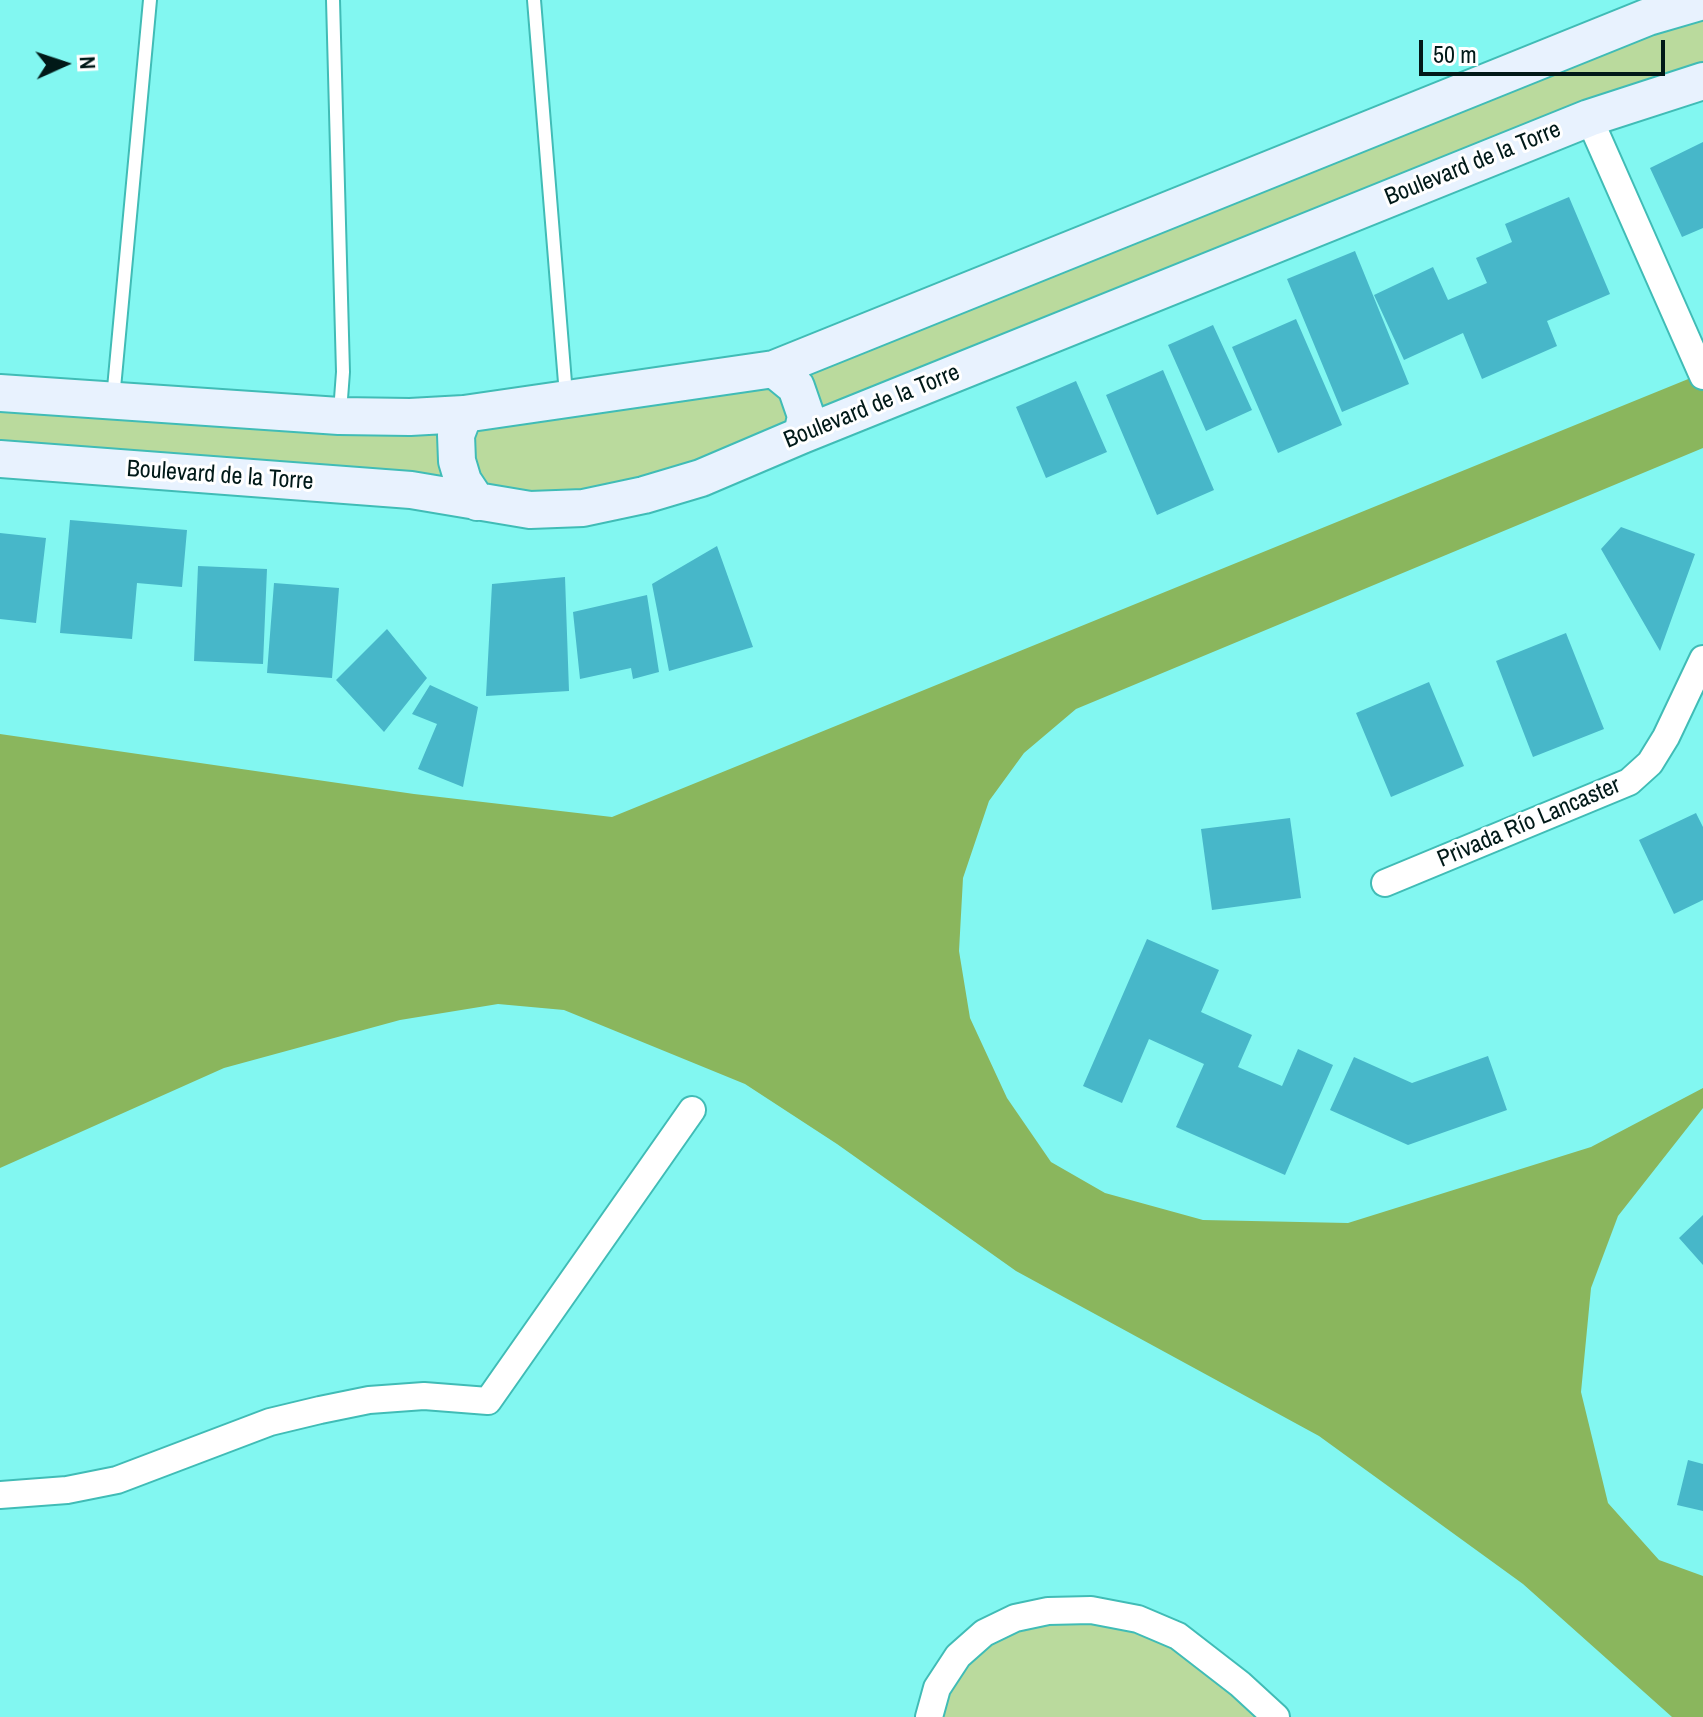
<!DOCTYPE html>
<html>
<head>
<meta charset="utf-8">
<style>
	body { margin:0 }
	#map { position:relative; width:1703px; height:1717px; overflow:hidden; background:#82f7f1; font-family:"Archivo Narrow",sans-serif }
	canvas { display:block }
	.north { position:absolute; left:24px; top:24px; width:80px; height:80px; -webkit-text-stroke:6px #fff; paint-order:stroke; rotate:87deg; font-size:22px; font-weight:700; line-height:32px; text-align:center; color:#011918 }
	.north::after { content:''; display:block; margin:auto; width:28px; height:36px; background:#011918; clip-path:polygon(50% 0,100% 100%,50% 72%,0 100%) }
	.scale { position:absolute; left:1419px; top:40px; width:246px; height:36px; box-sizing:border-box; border:4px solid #011918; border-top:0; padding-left:10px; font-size:24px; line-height:28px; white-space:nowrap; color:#011918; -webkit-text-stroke:6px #fff; paint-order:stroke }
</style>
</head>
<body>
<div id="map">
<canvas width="1703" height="1717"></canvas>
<div class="north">N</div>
<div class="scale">50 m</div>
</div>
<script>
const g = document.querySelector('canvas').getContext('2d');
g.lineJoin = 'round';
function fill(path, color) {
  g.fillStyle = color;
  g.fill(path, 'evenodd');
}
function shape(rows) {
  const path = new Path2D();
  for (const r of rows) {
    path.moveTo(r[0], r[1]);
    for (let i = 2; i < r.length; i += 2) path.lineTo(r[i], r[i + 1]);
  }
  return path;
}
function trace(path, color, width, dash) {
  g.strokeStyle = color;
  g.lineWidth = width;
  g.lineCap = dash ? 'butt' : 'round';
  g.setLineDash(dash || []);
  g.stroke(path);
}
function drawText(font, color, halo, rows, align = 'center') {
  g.font = font + ' "Archivo Narrow",sans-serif';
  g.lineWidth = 6;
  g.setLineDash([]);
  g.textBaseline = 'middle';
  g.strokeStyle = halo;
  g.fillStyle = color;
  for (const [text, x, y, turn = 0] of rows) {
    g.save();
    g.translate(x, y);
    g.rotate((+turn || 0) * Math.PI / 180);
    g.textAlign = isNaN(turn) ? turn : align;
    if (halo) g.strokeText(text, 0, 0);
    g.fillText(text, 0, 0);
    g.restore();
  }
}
fill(shape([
	[1703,1,1703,81,583,508,0,459,0,393,339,416,774,369],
	[1015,1618,1138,1619,1276,1717,929,1717,937,1688]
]), '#bada9d');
fill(shape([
	[1703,373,1703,448,1076,709,1024,753,989,801,963,878,959,951,970,1018,1007,1098,1051,1162,1105,1193,1203,1220,1348,1223,1591,1147,1703,1088,1703,1108,1618,1216,1591,1288,1581,1392,1608,1503,1659,1560,1703,1576,1703,1717,1672,1717,1523,1584,1319,1436,1016,1271,837,1144,745,1084,564,1010,498,1004,400,1020,224,1068,0,1168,0,734,414,794,612,817]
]), '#8ab65d');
fill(shape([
	[1703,142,1703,228,1682,237,1650,168],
	[1569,197,1610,294,1547,321,1557,346,1482,379,1463,333,1404,360,1374,295,1433,267,1448,300,1487,283,1476,258,1512,242,1505,224],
	[1355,251,1409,384,1342,412,1287,279],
	[1296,319,1342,425,1278,453,1232,347],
	[1213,325,1252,410,1206,431,1168,345],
	[1163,370,1214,490,1157,515,1106,395],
	[1076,381,1107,452,1046,478,1016,407],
	[70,520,187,530,182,587,137,583,132,639,60,633],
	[1621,527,1695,554,1660,651,1601,549],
	[0,533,46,538,36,623,0,619],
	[717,546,753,647,669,671,652,584],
	[198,566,267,569,263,664,194,661],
	[565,577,569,691,486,696,492,584],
	[274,583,339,588,332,678,267,673],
	[647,595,659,672,633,679,631,668,580,679,573,612],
	[387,629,427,678,384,732,336,680],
	[1566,633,1604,729,1533,757,1496,661],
	[1429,682,1464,766,1391,797,1356,713],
	[430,685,478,707,463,787,418,769,437,724,412,714],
	[1696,813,1703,827,1703,900,1674,914,1639,840],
	[1290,818,1301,898,1212,910,1201,829],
	[1147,939,1219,970,1201,1012,1252,1035,1238,1067,1282,1086,1298,1049,1333,1065,1285,1175,1176,1127,1204,1064,1149,1039,1122,1103,1083,1086],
	[1488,1056,1507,1110,1408,1145,1330,1110,1354,1057,1412,1083],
	[1703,1215,1703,1265,1679,1238],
	[1688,1460,1703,1464,1703,1511,1677,1505]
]), '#47b7c9');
const lane = shape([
	[333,0,343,372,340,412],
	[534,0,566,395],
	[113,399,150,0]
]);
const street = shape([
	[1589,118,1703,376],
	[1385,883,1629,782,1650,763,1666,737,1703,659],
	[0,1495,67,1490,117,1480,270,1422,320,1410,369,1400,424,1396,488,1401,692,1110],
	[929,1717,937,1688,958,1656,984,1633,1015,1618,1048,1611,1091,1610,1138,1619,1178,1636,1240,1684,1276,1717]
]);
const secondary = shape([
	[774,369,796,387,806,416,802,435],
	[0,393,339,416,410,417,464,414,774,369,1648,17,1703,1],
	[464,414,456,435,457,461,463,481,477,502],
	[0,459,411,490,530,510,583,508,644,495,701,478,802,435,1589,118,1703,81]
]);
trace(lane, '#40bcb6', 16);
trace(street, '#40bcb6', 30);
trace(secondary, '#40bcb6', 40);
trace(lane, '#fff', 12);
trace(street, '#fff', 26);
trace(secondary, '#e8f2fe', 36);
drawText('24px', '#011918', '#fff', [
	["Boulevard de la Torre",1473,164,-22],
	["Boulevard de la Torre",872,407,-22],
	["Boulevard de la Torre",220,476,4],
	["Privada Río Lancaster",1529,823,-23]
]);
</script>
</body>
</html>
